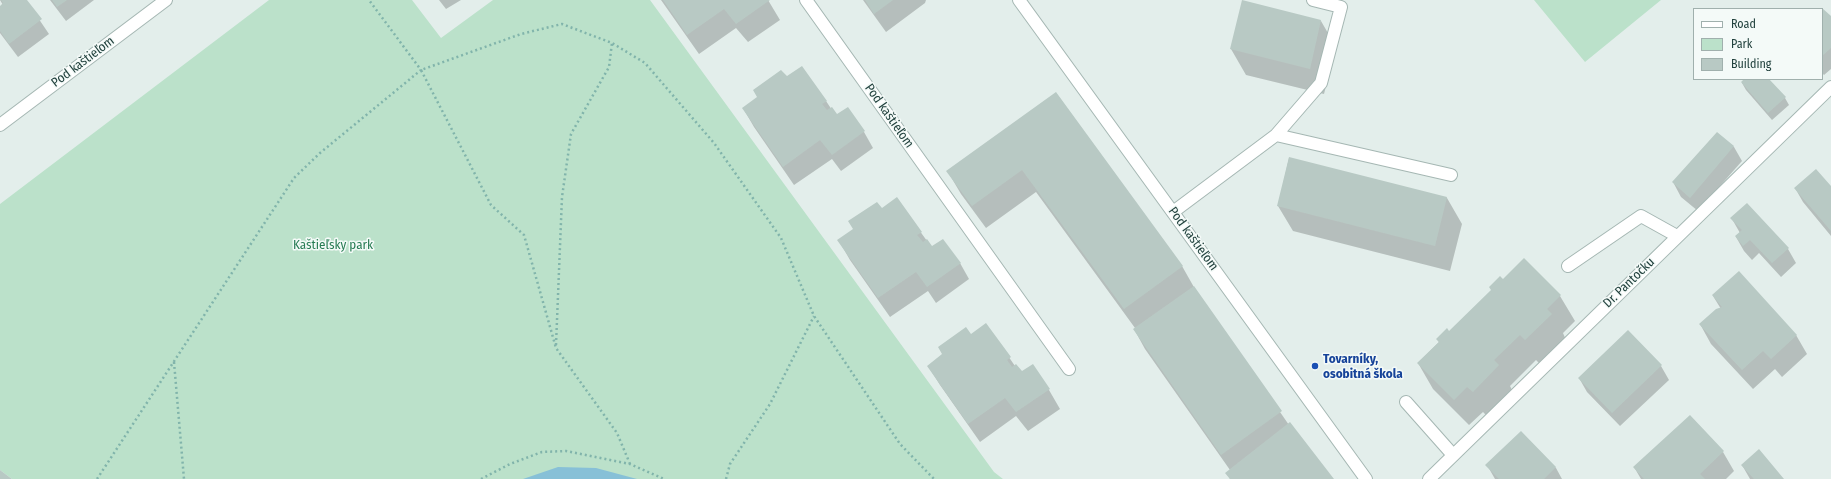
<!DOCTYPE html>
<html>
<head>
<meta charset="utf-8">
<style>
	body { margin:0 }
	#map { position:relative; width:1831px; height:479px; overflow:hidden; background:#e3eeeb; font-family:"Fira Sans Condensed",sans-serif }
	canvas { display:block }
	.legend { position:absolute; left:1693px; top:8px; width:130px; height:72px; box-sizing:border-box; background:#f4faf8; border:1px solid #a0b0ad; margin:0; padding:5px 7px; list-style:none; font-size:12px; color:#21413d }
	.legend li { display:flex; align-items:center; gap:8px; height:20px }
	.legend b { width:20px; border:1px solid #a0b0ad }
</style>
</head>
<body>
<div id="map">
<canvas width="1831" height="479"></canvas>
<ul class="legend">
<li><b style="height:5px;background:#fff"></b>Road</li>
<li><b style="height:11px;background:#bbe1ca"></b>Park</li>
<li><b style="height:11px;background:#b8c9c4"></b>Building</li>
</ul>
</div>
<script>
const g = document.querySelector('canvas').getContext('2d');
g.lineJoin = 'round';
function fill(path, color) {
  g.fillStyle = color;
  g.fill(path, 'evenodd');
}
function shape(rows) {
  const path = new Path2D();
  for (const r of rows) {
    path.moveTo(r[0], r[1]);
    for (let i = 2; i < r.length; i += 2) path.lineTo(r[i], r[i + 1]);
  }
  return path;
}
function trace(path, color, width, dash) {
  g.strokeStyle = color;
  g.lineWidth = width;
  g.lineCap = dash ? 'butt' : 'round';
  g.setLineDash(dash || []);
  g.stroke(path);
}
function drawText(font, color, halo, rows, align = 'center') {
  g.font = font + ' "Fira Sans Condensed",sans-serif';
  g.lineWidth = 3;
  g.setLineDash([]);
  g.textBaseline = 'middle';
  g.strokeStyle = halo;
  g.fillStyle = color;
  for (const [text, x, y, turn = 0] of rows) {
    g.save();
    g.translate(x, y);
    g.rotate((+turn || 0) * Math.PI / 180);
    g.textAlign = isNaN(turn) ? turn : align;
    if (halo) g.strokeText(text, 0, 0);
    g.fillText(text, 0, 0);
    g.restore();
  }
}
fill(shape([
	[269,0,412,0,441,38,493,0,650,0,994,472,1003,479,12,479,0,470,0,204],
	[1534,0,1661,0,1585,62]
]), '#bbe1ca');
fill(shape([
	[558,467,596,468,637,479,523,479]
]), '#87c0d7');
fill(shape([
	[0,0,26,0,49,34,18,57,0,33,0,7,3,5],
	[50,0,94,0,66,21],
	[439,0,461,0,446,9],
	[661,0,768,0,780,20,748,42,736,28,699,54],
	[863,0,926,0,925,3,886,32],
	[1822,10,1831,18,1831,69,1824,75,1822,73],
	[1321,21,1336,47,1324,94,1246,75,1231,49],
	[787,78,826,101,836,116,864,132,873,148,841,171,832,159,794,185,754,127,743,108],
	[1746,79,1768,79,1785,98,1789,105,1772,120,1746,90,1742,83],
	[1056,93,1182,266,1195,289,1289,425,1332,479,1230,479,1226,473,1230,470,1145,349,1134,329,1135,328,1036,192,986,228,961,194,948,172],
	[1717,133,1734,147,1742,161,1698,211,1681,197,1673,182],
	[1289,158,1447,198,1462,224,1450,271,1293,231,1278,206],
	[1831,187,1831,236,1803,202,1795,188],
	[897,199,932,248,960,263,969,279,936,303,928,291,890,317,850,260,839,241],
	[1732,219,1788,249,1796,263,1781,277,1759,253,1752,260,1744,251,1736,237,1740,233],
	[1503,280,1560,296,1575,321,1563,333,1566,340,1541,365,1536,360,1510,386,1513,392,1488,417,1483,412,1469,425,1433,389,1418,363,1439,342,1437,339,1449,332],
	[1713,296,1796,335,1807,354,1782,377,1775,369,1753,389,1711,344,1700,324,1721,309],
	[986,324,1015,366,1021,373,1049,390,1060,409,1028,431,1016,416,980,442,940,385,928,366],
	[1661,366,1669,380,1620,426,1587,392,1579,378],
	[1521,433,1556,468,1562,479,1495,479,1487,465],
	[1723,452,1734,471,1726,479,1641,479,1634,467],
	[1742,465,1783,479,1750,479]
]), '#0003');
fill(shape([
	[1,0,27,0,42,19,9,44,0,31,0,6,3,3],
	[52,0,67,0,57,7],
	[663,0,770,0,736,24,724,9,687,35],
	[865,0,893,0,874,14],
	[1242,0,1321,20,1310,69,1230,49],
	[1822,8,1831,16,1831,48,1822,56],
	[802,66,827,101,822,104,827,110,832,107,837,114,848,107,865,131,832,155,820,140,783,167,742,108,757,97,753,90,781,70,787,76],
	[1744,79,1769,79,1786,97,1768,113,1741,82],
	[1056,92,1183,266,1124,309,1022,170,972,206,946,171],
	[1717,132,1734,146,1690,198,1672,182],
	[1289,157,1447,197,1435,246,1277,206],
	[1816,169,1831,186,1831,231,1794,188],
	[897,197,922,232,917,235,923,242,927,239,932,246,943,239,961,263,927,287,916,272,878,298,837,240,853,229,848,221,877,202,882,208],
	[1747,203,1789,248,1772,263,1750,240,1743,246,1735,236,1742,230,1730,218],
	[1524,258,1561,295,1547,309,1552,314,1525,340,1520,335,1494,360,1499,365,1473,392,1467,387,1454,400,1417,363,1439,342,1436,339,1447,328,1449,331,1491,290,1489,287,1500,276,1503,279],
	[1739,271,1797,335,1771,359,1763,351,1742,370,1699,324,1716,309,1722,307,1712,295],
	[1194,286,1282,411,1221,455,1133,329],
	[986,323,1011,357,1007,360,1012,367,1016,364,1022,371,1033,364,1050,389,1016,412,1005,398,968,424,927,366,942,354,938,347,966,327,971,334],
	[1628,330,1662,365,1612,413,1578,378],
	[1690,415,1724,451,1700,474,1705,479,1644,479,1633,467],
	[1290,422,1334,479,1230,479,1225,473],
	[1521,431,1556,467,1544,479,1499,479,1485,465],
	[1759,449,1784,479,1754,479,1741,465],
	[0,470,12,479,0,479]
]), '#b8c9c4');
const lane = shape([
	[1276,135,1451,175],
	[1173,212,1276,135,1321,83,1341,7,1313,0],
	[1568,266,1641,216,1677,236],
	[1406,402,1453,455]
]);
const street = shape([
	[806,0,1069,369],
	[1019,0,1366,479],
	[0,125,166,0],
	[1429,479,1831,87]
]);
trace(lane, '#a5b7b3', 14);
trace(street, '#a5b7b3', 14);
trace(shape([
	[556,345,562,197,571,134,609,67,612,43],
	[174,362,184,479],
	[630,464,617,433,556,348,524,235,491,205,421,70,521,34,562,24,612,43,645,63,714,143,781,238,814,316,900,444,934,479],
	[97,479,294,178,320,153,421,70,369,0],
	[481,479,510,464,542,452,566,451,630,464,664,479],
	[726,479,730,464,770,404,814,316]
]), '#81b4ab', 2.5, [2, 3]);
trace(lane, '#fff', 12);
trace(street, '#fff', 12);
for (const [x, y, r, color] of [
	[1315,366,4,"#1a4fb4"]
]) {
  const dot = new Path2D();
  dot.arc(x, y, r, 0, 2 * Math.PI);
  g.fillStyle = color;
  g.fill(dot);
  trace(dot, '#f4faf8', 1.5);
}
drawText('13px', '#21413d', '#f4faf8', [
	["Pod kaštieľom",83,62,-37],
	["Pod kaštieľom",889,116,55],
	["Pod kaštieľom",1193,239,54],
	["Dr. Pantočku",1629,283,-44]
]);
drawText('13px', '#287c54', '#f4faf8', [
	["Kaštieľsky park",333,245]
]);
drawText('bold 13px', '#164399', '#f4faf8', [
	["Tovarníky,",1323,359],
	["osobitná škola",1323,374]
], 'left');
</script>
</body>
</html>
